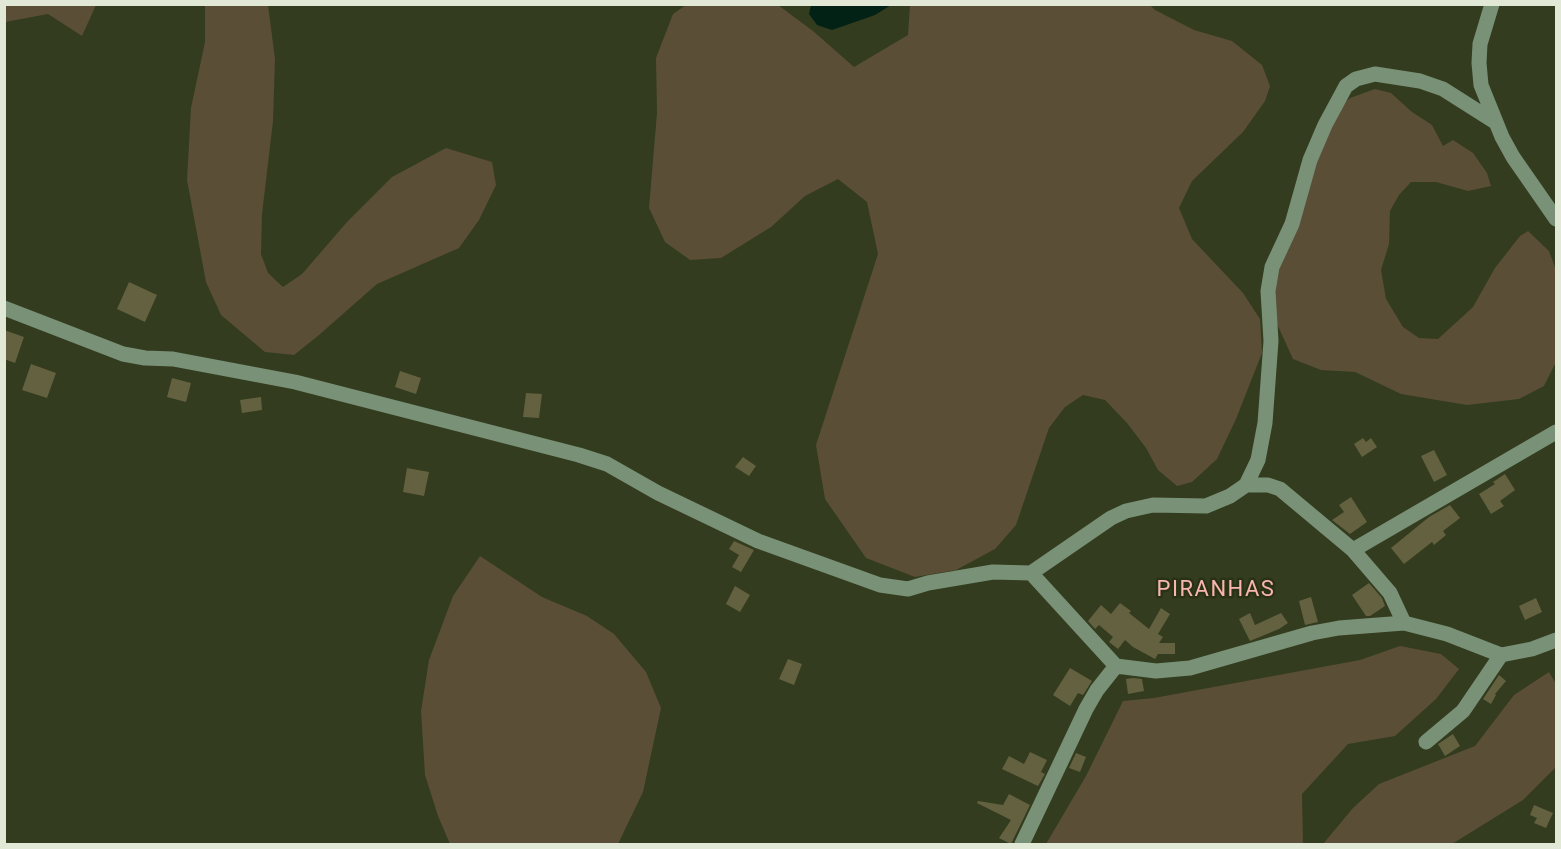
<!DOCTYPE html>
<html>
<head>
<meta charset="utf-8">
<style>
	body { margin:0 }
	#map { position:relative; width:1561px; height:849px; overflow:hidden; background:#333c1e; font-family:Roboto,sans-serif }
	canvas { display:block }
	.frame { position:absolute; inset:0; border:6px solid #e2e8d6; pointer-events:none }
</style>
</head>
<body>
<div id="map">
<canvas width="1561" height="849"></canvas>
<div class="frame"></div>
</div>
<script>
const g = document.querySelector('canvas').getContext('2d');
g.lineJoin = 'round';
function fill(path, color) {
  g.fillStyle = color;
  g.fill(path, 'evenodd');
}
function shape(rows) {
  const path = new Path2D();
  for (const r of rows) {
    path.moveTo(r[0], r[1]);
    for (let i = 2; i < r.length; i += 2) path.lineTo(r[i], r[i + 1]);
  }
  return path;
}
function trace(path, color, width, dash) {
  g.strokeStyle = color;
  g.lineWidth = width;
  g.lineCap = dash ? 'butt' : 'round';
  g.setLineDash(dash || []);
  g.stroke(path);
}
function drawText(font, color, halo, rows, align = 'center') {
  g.font = font + ' Roboto,sans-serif';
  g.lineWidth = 5;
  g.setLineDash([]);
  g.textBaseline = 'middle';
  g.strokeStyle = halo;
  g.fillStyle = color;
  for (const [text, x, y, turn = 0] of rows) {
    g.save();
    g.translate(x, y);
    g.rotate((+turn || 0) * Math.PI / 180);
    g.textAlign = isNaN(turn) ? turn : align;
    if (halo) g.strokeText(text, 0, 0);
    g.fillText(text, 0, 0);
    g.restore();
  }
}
fill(shape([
	[5,4,96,4,96,5,82,36,48,14,5,22],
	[268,5,275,59,273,121,262,214,261,254,268,273,283,287,302,274,347,222,392,177,446,148,492,162,496,185,479,220,459,248,377,284,319,335,294,355,265,352,221,315,206,282,187,180,191,108,205,42,205,5],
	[686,5,778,5,813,31,854,67,908,35,910,5,1150,5,1155,10,1194,30,1232,41,1262,65,1270,86,1265,101,1243,132,1192,181,1179,208,1192,239,1243,293,1260,319,1262,353,1236,419,1217,459,1192,482,1177,486,1158,470,1146,448,1127,423,1105,400,1083,395,1065,407,1049,428,1016,525,995,549,956,570,915,577,866,558,825,499,816,445,878,254,867,202,838,179,805,196,771,227,721,258,690,260,665,242,649,208,657,113,656,58,673,14],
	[1375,89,1391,93,1412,112,1432,125,1443,146,1453,140,1473,153,1487,173,1491,186,1468,191,1436,182,1411,182,1399,195,1390,211,1389,244,1381,270,1386,299,1403,327,1419,338,1438,339,1473,307,1495,268,1520,236,1528,231,1549,251,1556,270,1556,362,1544,386,1519,399,1467,405,1401,394,1355,372,1321,370,1293,359,1272,313,1276,273,1319,149,1342,105,1350,98],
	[480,556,542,597,587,616,614,634,646,672,661,708,643,792,618,844,450,844,438,816,425,775,421,711,429,660,453,596],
	[1400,646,1441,654,1459,669,1436,699,1395,736,1348,744,1302,794,1303,844,1046,844,1086,776,1123,701,1154,698,1360,660],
	[1549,672,1556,684,1556,767,1523,800,1452,844,1323,844,1353,808,1379,784,1475,746,1514,695]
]), '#5a4e37');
fill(shape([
	[811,5,811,4,891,5,875,15,832,30,817,25,809,14]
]), '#022215');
fill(shape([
	[129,282,157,295,145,322,117,309],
	[4,330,24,337,15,363,4,359],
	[31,364,56,373,47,398,22,390],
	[400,371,421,378,416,394,395,387],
	[172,378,191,383,186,402,167,397],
	[526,393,542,394,539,418,523,417],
	[261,397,262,410,242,413,240,400],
	[1363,438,1366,442,1371,438,1377,447,1362,457,1354,444],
	[1434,450,1447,475,1434,482,1421,456],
	[743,457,756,466,749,476,735,467],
	[407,468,429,472,424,496,403,492],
	[1505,474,1515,490,1500,501,1504,506,1491,514,1479,494,1495,484,1493,482],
	[1351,497,1367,522,1350,534,1332,520,1344,512,1339,505],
	[1450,505,1460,518,1443,531,1446,535,1434,545,1432,542,1404,564,1391,548,1429,517],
	[734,541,754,550,741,572,732,567,739,555,729,549],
	[1369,583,1382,598,1385,606,1370,616,1366,616,1352,595],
	[735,586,750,595,740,612,726,604],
	[1311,597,1318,622,1305,625,1299,601],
	[1536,598,1542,612,1525,620,1519,606],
	[1120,603,1131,611,1129,613,1149,629,1161,608,1170,614,1158,634,1163,637,1159,643,1175,643,1175,654,1158,654,1155,659,1133,647,1125,640,1118,649,1109,642,1113,637,1099,625,1095,629,1088,621,1101,605,1111,614],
	[1250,613,1255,625,1281,613,1288,623,1279,629,1250,641,1239,619],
	[788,659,802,664,794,685,779,679],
	[1070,668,1092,681,1083,695,1078,693,1070,706,1053,695],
	[1499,675,1506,681,1495,694,1496,695,1491,704,1483,699],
	[1133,678,1142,679,1144,691,1128,694,1126,679],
	[1453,734,1460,746,1445,756,1438,744],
	[1030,752,1047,760,1041,772,1045,774,1038,786,1002,769,1009,756,1024,764],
	[1076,753,1086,757,1080,772,1069,768],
	[1009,794,1030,805,1011,844,999,838,1011,820,977,803,978,801,1003,805],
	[1534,805,1553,813,1546,828,1534,823,1537,818,1530,815]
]), '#646140');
trace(shape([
	[1492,4,1480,44,1479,63,1481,85,1502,137,1513,157,1556,219],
	[4,308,123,354,145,358,173,359,295,382,579,455,607,464,658,493,758,541,880,585,908,589,928,583,993,572,1031,573,1111,518,1126,511,1153,505,1206,506,1230,496,1246,485,1258,460,1265,423,1271,341,1268,291,1272,267,1292,224,1310,160,1325,125,1346,86,1356,79,1375,74,1420,81,1443,89,1495,122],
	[1246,485,1268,485,1280,489,1353,550,1390,593,1404,623],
	[1353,550,1556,432],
	[1031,573,1116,666,1156,671,1190,668,1312,633,1339,628,1404,623,1447,634,1501,655,1532,649,1556,640],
	[1426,742,1463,711,1501,655],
	[1022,844,1086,709,1097,690,1116,666]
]), '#799176', 15);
g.letterSpacing = '1.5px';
drawText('22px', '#f9b5b0', '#293214', [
	["PIRANHAS",1216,590]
]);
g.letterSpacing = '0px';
</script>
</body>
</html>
